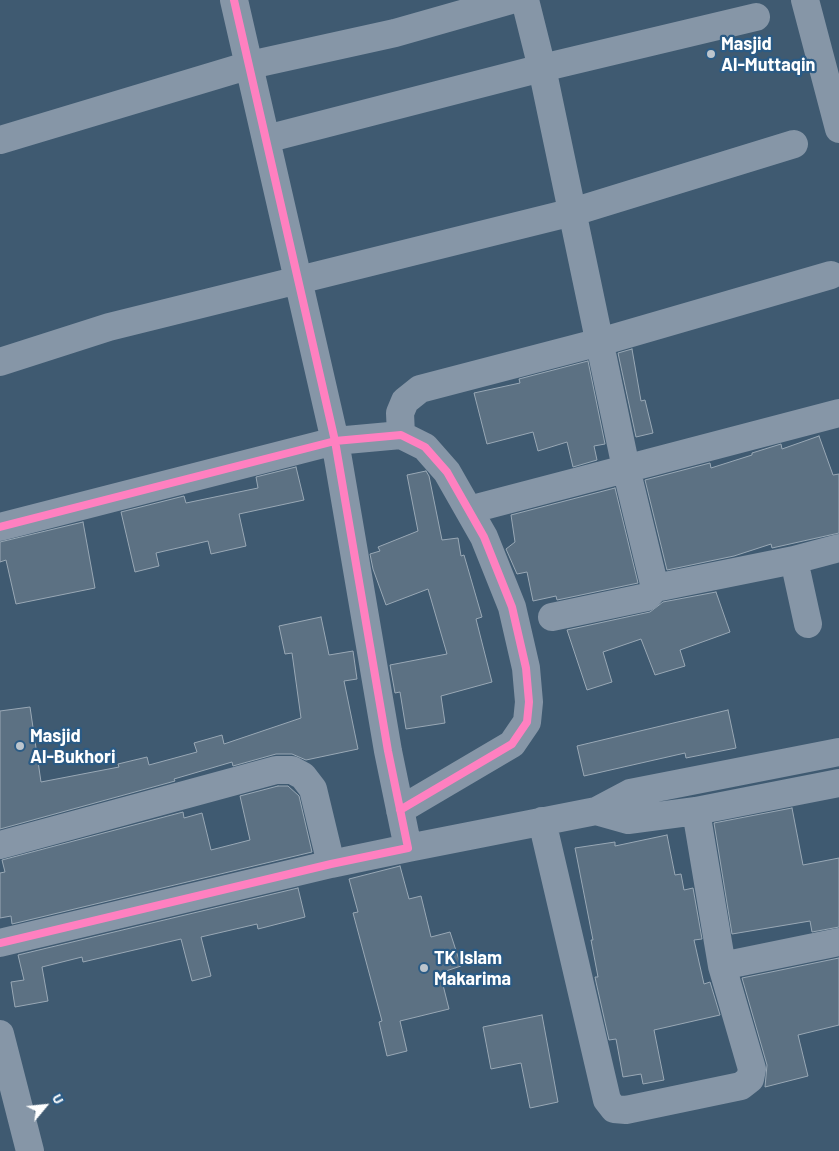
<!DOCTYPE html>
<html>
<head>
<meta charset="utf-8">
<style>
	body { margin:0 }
	#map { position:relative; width:839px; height:1151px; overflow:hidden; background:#3f5a71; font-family:Barlow,sans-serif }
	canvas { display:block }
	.north { position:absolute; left:20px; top:1081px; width:50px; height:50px; -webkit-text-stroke:4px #2b5b85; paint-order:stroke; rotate:62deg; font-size:14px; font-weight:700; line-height:20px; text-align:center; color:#fff }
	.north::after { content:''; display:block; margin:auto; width:18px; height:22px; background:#fff; clip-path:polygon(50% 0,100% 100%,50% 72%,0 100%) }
</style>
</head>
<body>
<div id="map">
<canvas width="839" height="1151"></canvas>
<div class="north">U</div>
</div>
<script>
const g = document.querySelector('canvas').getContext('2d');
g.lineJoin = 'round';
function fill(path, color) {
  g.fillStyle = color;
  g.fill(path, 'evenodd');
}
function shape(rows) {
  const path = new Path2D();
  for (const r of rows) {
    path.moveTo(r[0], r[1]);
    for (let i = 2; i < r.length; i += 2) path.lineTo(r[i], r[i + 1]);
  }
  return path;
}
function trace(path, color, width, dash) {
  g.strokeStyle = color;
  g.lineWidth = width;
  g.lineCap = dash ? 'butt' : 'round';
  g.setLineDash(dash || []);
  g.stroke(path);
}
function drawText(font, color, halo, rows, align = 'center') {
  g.font = font + ' Barlow,sans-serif';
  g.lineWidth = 4.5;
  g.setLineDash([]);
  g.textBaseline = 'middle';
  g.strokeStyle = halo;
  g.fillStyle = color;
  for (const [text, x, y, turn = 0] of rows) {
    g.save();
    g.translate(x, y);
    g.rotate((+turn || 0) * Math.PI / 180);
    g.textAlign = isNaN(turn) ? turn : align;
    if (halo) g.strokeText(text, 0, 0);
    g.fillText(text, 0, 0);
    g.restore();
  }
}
const building = shape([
	[632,349,641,401,645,400,653,433,636,437,618,353,632,349],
	[588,361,605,444,594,446,597,460,573,467,567,442,538,451,533,432,487,444,474,393,520,383,519,379,588,361],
	[819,436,833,475,839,474,839,533,772,548,771,544,734,556,667,570,645,480,710,463,711,468,752,455,752,453,781,444,782,449,819,436],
	[296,467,304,500,239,514,246,546,211,554,208,541,156,553,159,566,135,572,121,512,184,496,186,503,258,488,256,477,296,467],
	[426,471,429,476,442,540,458,538,461,556,464,555,482,617,476,619,492,682,441,696,445,723,406,729,400,692,395,693,390,665,447,654,428,589,386,605,373,569,370,554,380,551,378,547,418,531,407,475,426,471],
	[615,488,638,583,557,600,556,596,533,601,527,572,517,574,506,549,515,542,511,515,615,488],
	[83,522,95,588,16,604,6,560,0,562,0,542,83,522],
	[716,592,730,632,680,650,685,666,655,675,641,639,603,652,612,682,587,690,567,630,650,612,663,602,716,592],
	[321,617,329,655,353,651,357,679,344,681,358,749,306,760,292,754,276,754,233,766,232,762,174,779,175,781,0,829,0,711,30,707,41,782,119,767,118,764,147,757,149,765,197,752,194,743,222,735,224,744,301,718,292,653,285,654,279,626,321,617],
	[728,710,736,748,686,758,685,753,584,776,577,746,728,710],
	[278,786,288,786,299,796,312,852,12,924,11,916,0,918,0,873,5,872,2,860,183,812,184,818,202,813,211,850,250,840,240,796,278,786],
	[792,808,803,865,839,858,839,927,812,932,810,921,732,934,714,823,792,808],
	[667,835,675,875,681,874,684,890,693,888,702,939,694,940,704,984,710,982,720,1015,654,1030,664,1080,643,1084,641,1074,623,1077,616,1039,609,1040,596,982,595,977,598,977,591,940,593,940,575,848,615,842,615,846,667,835],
	[400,866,409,899,421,896,431,937,450,932,461,966,440,973,449,1009,400,1021,407,1051,387,1056,379,1022,382,1021,353,913,358,912,349,879,400,866],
	[298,888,305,917,258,929,257,924,201,937,211,976,192,981,181,939,83,962,82,957,42,967,48,1001,15,1007,11,982,24,980,18,955,298,888],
	[839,958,839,1025,798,1035,808,1076,765,1087,767,1065,742,978,839,958],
	[542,1015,558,1102,530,1108,521,1063,491,1069,483,1027,542,1015]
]);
fill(building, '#5c7183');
trace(building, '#99a8b5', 1);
trace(shape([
	[525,0,542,68,626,468,655,588,647,597,552,617],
	[805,0,839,129],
	[266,139,542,68,756,17],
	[0,140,250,65,395,33,511,0],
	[0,362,109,327,573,212,794,144],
	[401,435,400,413,405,401,420,389,600,342,831,275],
	[480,507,839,413],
	[0,527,335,441,401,435,425,447,447,472,484,537,512,607,526,668,529,702,527,722,512,744,400,810],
	[794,560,808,624],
	[655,588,794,560,839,548],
	[596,811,628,820,696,811,839,783],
	[542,821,607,1100,614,1109,626,1110,741,1086,750,1079,752,1069,722,966,696,811],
	[0,845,276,770,292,770,303,776,313,789,331,864],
	[408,848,596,811,630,793,839,752],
	[0,943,331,864,408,848,388,751,335,441,234,0],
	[722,966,839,942],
	[0,1034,30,1151]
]), '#8696a7', 28);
trace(shape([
	[0,527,335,441,401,435,425,447,447,472,484,537,512,607,526,668,529,702,527,722,512,744,400,810],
	[0,943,331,864,408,848,388,751,335,441,234,0]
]), '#ff80c0', 8);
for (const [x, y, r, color] of [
	[711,54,5,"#bcc5cd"],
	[20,746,5,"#bcc5cd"],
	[424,968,5,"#bcc5cd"]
]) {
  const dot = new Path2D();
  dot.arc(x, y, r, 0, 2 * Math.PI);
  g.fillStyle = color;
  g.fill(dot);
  trace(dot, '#2b5b85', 2);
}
drawText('bold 18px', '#fff', '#2b5b85', [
	["Masjid",721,44],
	["Al-Muttaqin",721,65],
	["Masjid",30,736],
	["Al-Bukhori",30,757],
	["TK Islam",434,958],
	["Makarima",434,979]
], 'left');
</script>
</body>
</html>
